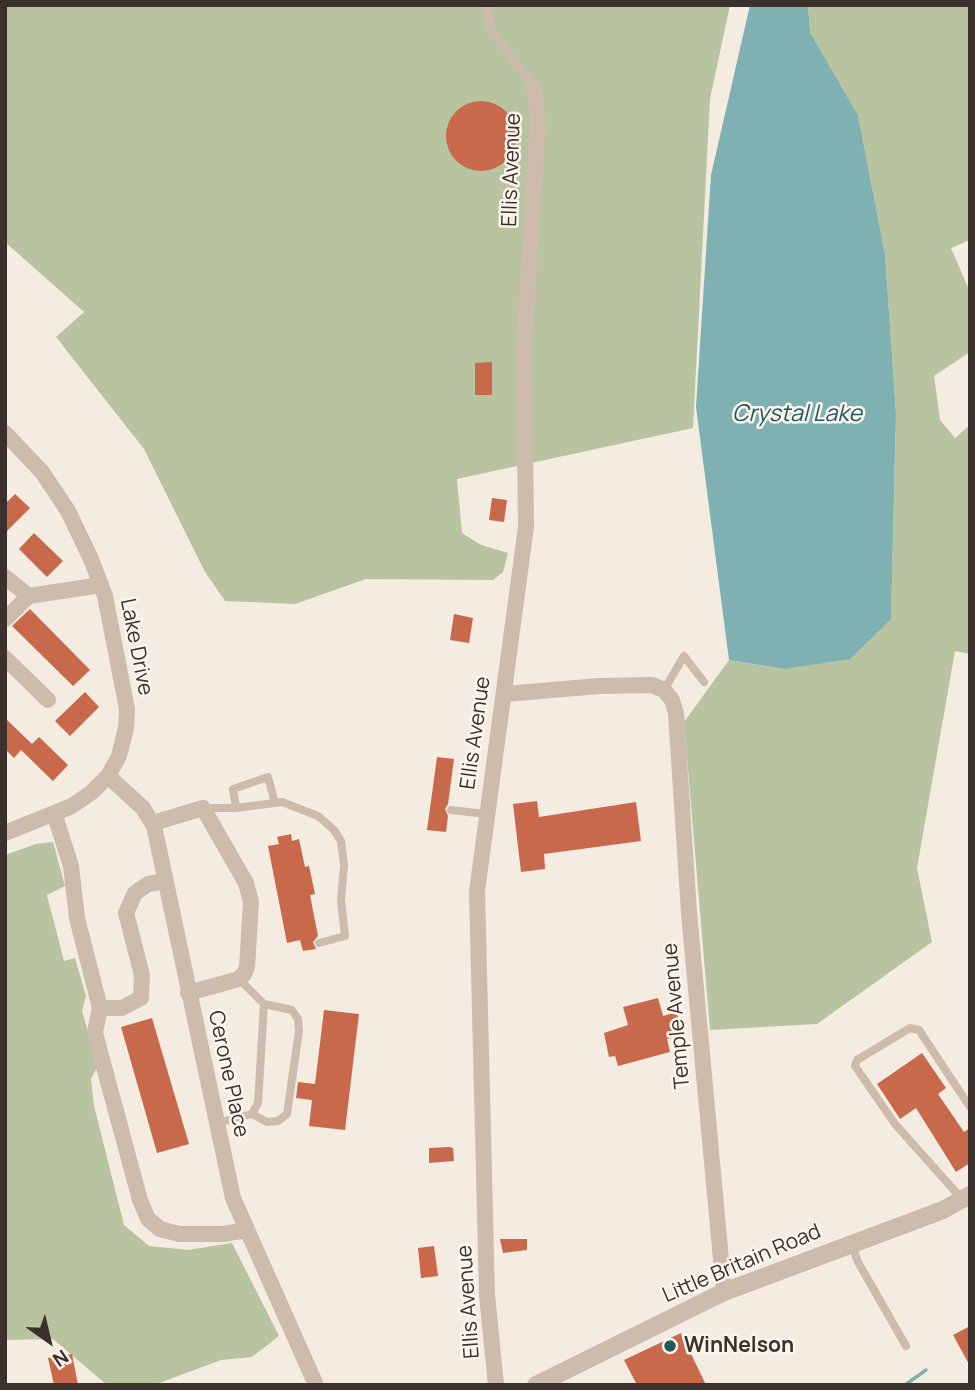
<!DOCTYPE html>
<html>
<head>
<meta charset="utf-8">
<style>
	body { margin:0 }
	#map { position:relative; width:975px; height:1390px; overflow:hidden; background:#f4ebe1; font-family:Manrope,sans-serif }
	canvas { display:block }
	.frame { position:absolute; inset:0; border:7px solid #3b302b; pointer-events:none }
	.north { position:absolute; left:14px; top:1306px; width:70px; height:70px; -webkit-text-stroke:5px #fbf5ee; paint-order:stroke; rotate:146deg; font-size:19px; font-weight:700; line-height:28px; text-align:center; color:#3b302b }
	.north::after { content:''; display:block; margin:auto; width:24px; height:32px; background:#3b302b; clip-path:polygon(50% 0,100% 100%,50% 72%,0 100%) }
</style>
</head>
<body>
<div id="map">
<canvas width="975" height="1390"></canvas>
<div class="frame"></div>
<div class="north">N</div>
</div>
<script>
const g = document.querySelector('canvas').getContext('2d');
g.lineJoin = 'round';
function fill(path, color) {
  g.fillStyle = color;
  g.fill(path, 'evenodd');
}
function shape(rows) {
  const path = new Path2D();
  for (const r of rows) {
    if (r.length === 3) {
      path.moveTo(r[0] + r[2], r[1]);
      path.arc(r[0], r[1], r[2], 0, 2 * Math.PI);
      continue;
    }
    path.moveTo(r[0], r[1]);
    for (let i = 2; i < r.length; i += 2) path.lineTo(r[i], r[i + 1]);
  }
  return path;
}
function trace(path, color, width, dash) {
  g.strokeStyle = color;
  g.lineWidth = width;
  g.lineCap = dash ? 'butt' : 'round';
  g.setLineDash(dash || []);
  g.stroke(path);
}
function drawText(font, color, halo, rows, align = 'center') {
  g.font = font + ' Manrope,sans-serif';
  g.lineWidth = 5;
  g.setLineDash([]);
  g.textBaseline = 'middle';
  g.strokeStyle = halo;
  g.fillStyle = color;
  for (const [text, x, y, turn = 0] of rows) {
    g.save();
    g.translate(x, y);
    g.rotate((+turn || 0) * Math.PI / 180);
    g.textAlign = isNaN(turn) ? turn : align;
    if (halo) g.strokeText(text, 0, 0);
    g.fillText(text, 0, 0);
    g.restore();
  }
}
fill(shape([
	[5,5,730,5,710,99,693,428,457,479,462,533,481,545,508,553,503,572,493,580,366,579,295,604,225,601,205,572,144,449,56,337,84,312,5,242],
	[808,5,970,5,970,240,951,248,970,292,970,352,934,376,940,420,955,438,970,425,970,654,955,651,917,868,932,942,817,1024,710,1030,684,722,729,660,784,669,891,619,896,413,885,254,858,115,810,32],
	[53,842,65,886,47,895,64,961,75,958,86,996,82,1011,98,1066,91,1079,94,1106,124,1225,149,1246,188,1250,232,1243,279,1336,252,1357,221,1360,154,1385,107,1385,53,1339,5,1340,5,855,36,844]
]), '#b8c4a0');
fill(shape([
	[750,5,808,5,810,32,858,115,885,254,896,413,891,619,850,659,784,669,729,660,696,407,711,175]
]), '#7fb0b2');
trace(shape([
	[905,1385,926,1370]
]), '#7fb0b2', 3.5);
fill(shape([
	[481,136,35],
	[492,362,492,395,475,395,475,363],
	[15,494,30,508,5,533,5,504],
	[492,498,507,500,504,522,489,520],
	[34,533,63,561,47,577,19,549],
	[30,609,90,670,73,686,12,626],
	[454,614,473,618,469,643,450,640],
	[85,692,99,707,70,736,55,721],
	[5,718,32,744,39,737,68,765,53,781,21,750,14,758,5,749],
	[437,757,454,759,448,804,445,809,448,816,446,832,427,830],
	[537,801,539,817,636,802,641,841,544,854,545,869,521,872,513,804],
	[291,834,292,841,299,839,305,867,309,866,315,894,310,895,318,936,313,942,316,949,303,951,300,940,287,943,268,846,279,844,277,837],
	[658,998,663,1016,677,1012,680,1027,680,1035,667,1039,670,1052,618,1066,615,1056,609,1057,604,1033,628,1025,623,1007],
	[324,1010,359,1014,345,1130,309,1126,312,1100,296,1098,298,1082,315,1084],
	[152,1018,189,1144,157,1153,121,1027],
	[922,1053,946,1088,938,1094,964,1132,970,1128,970,1163,956,1172,916,1108,900,1119,877,1084],
	[449,1147,453,1148,454,1161,429,1163,429,1148],
	[500,1239,527,1239,527,1250,503,1253],
	[434,1246,438,1276,421,1278,418,1248],
	[970,1326,970,1366,953,1335],
	[681,1333,706,1385,637,1385,624,1360],
	[72,1354,78,1385,54,1385,48,1358]
]), '#c8694b');
trace(shape([
	[487,5,491,30,534,88],
	[664,690,684,656,704,682],
	[203,808,236,808,282,802,318,816,334,830,341,841,344,865,341,900,345,936,319,943],
	[236,808,233,789,268,777,275,803],
	[451,810,486,814],
	[252,1114,267,1122,278,1121,287,1114,299,1031,298,1019,292,1010,264,1004],
	[217,1123,252,1114,258,1103,264,1004,239,979],
	[962,1199,895,1124,855,1066,857,1060,910,1028,919,1030,970,1107],
	[851,1243,858,1262,906,1346]
]), '#cdbbac', 8);
trace(shape([
	[5,433,42,472,68,511,91,559,105,596,127,709,126,728,119,756,108,776,92,792,72,806,5,833],
	[5,577,29,596],
	[5,619,29,596,101,585],
	[5,658,48,700],
	[505,694,599,686,652,685,664,690,672,700,676,713,689,913,724,1292],
	[108,776,143,808,154,826,233,1198,316,1385],
	[54,813,71,866,77,918,100,1008,95,1032,100,1052,140,1200,148,1219,160,1229,179,1234,223,1234,246,1230],
	[153,823,203,808,246,883,251,902,247,967,244,974,239,979,188,993],
	[100,1008,122,1008,141,998,142,975,126,913,135,893,148,884,165,881],
	[496,1385,487,1295,477,891,526,527,524,349,538,119,534,88]
]), '#cdbbac', 16);
trace(shape([
	[536,1385,724,1292,943,1210,970,1195]
]), '#cdbbac', 18);
for (const [x, y, r, color] of [
	[670,1346,7,"#1f5a5e"]
]) {
  const dot = new Path2D();
  dot.arc(x, y, r, 0, 2 * Math.PI);
  g.fillStyle = color;
  g.fill(dot);
  trace(dot, '#fbf5ee', 2.5);
}
drawText('21px', '#3b302b', '#fbf5ee', [
	["Ellis Avenue",512,170,-88],
	["Lake Drive",136,647,79],
	["Ellis Avenue",476,733,-82],
	["Temple Avenue",677,1016,-95],
	["Cerone Place",228,1074,78],
	["Little Britain Road",742,1264,-23],
	["Ellis Avenue",469,1302,-94]
]);
drawText('bold 21px', '#3b302b', '#fbf5ee', [
	["WinNelson",684,1346]
], 'left');
drawText('italic 23px', '#1f5a5e', '#fbf5ee', [
	["Crystal Lake",797,415]
]);
</script>
</body>
</html>
